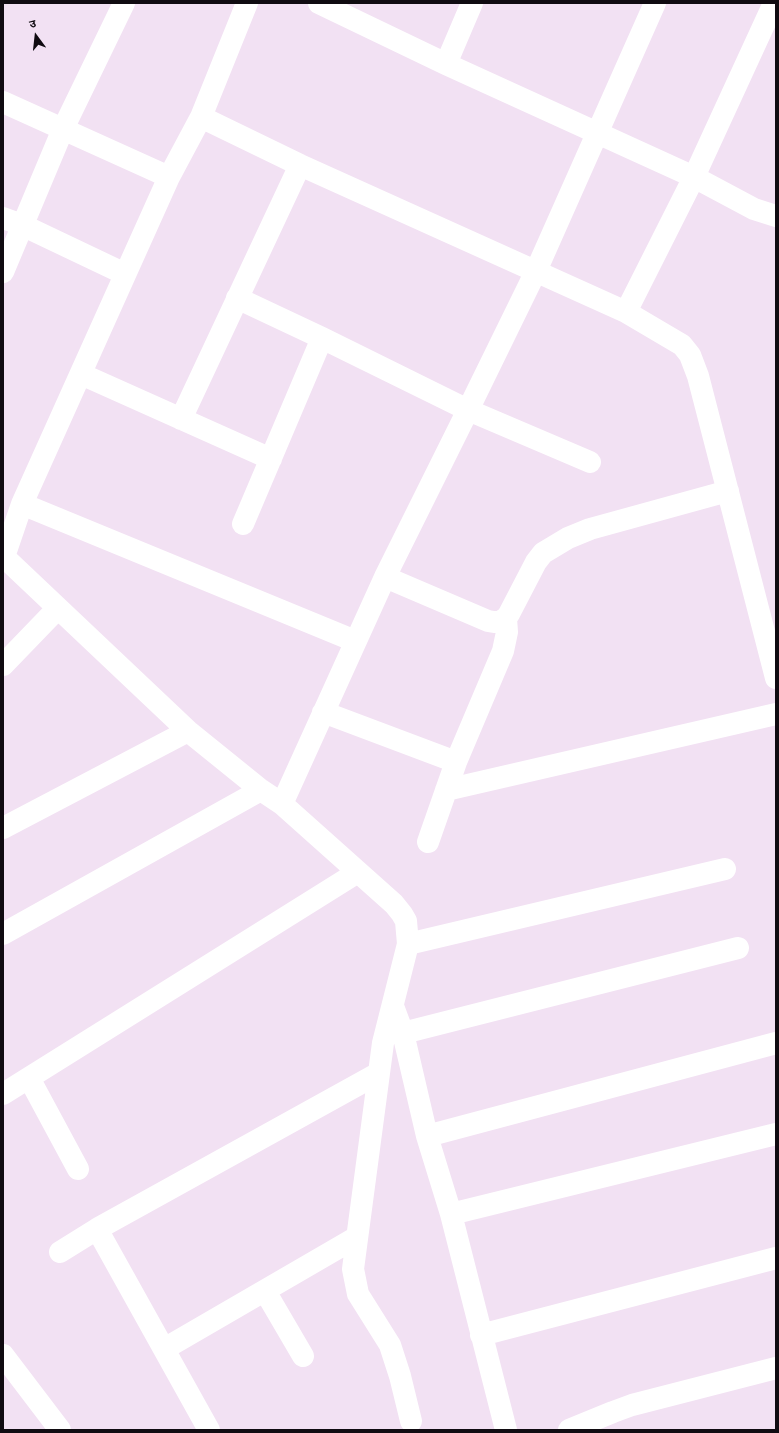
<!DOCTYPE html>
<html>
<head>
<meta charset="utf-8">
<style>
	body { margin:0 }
	#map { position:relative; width:779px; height:1433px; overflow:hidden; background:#f2e1f3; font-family:Rubik,"Noto Sans Devanagari",sans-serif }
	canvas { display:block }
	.frame { position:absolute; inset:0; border:4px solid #100b11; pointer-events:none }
	.north { position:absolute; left:16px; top:16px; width:40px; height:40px; -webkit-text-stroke:3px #f2e1f3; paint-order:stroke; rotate:345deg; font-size:11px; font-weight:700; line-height:16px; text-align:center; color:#100b11 }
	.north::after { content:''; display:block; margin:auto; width:14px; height:18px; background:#100b11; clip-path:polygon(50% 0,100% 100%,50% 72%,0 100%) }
</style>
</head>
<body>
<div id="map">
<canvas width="779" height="1433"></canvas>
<div class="frame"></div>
<div class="north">उ</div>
</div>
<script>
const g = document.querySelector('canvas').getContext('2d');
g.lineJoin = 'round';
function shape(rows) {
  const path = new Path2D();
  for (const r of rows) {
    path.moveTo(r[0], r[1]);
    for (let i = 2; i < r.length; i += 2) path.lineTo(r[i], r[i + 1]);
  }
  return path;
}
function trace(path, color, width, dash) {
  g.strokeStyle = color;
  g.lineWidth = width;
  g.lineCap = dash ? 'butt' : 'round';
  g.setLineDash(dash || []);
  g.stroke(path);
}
trace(shape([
	[319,3,446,64,694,177,754,209,776,216],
	[446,64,472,3],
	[3,102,169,177],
	[201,117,300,165,626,312,682,345,690,355,698,376,776,678],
	[3,218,22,225,125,274],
	[3,272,63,129,124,3],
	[237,298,322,338,468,410,590,462],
	[626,312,694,177,774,3],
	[81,374,271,459],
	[181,419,300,165],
	[22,504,355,641],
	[243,524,322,338],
	[3,556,188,731,261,790,282,804,394,904,402,914,406,921,408,944,383,1043,353,1269,358,1294,390,1345,400,1376,411,1421],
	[4,557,22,504,169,177,201,117,247,3],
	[385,577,488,621,494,622,500,622,506,618,509,614,536,562,543,553,568,538,590,529,728,491],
	[3,665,58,608],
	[323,712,456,762],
	[446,790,776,714],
	[282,804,385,577,468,410,536,271,655,3],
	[3,828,188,731],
	[428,842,456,762,503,651,507,632,506,618],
	[3,934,261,790],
	[408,944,725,869],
	[393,1006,403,1033,427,1136,451,1214,506,1430],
	[403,1033,738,948],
	[29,1078,78,1169],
	[3,1094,358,872],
	[427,1136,776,1043],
	[451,1214,776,1134],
	[97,1229,209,1430],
	[60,1252,97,1229,379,1073],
	[265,1291,303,1356],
	[481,1335,776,1258],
	[164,1349,357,1237],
	[3,1355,60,1430],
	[569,1430,613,1412,632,1405,776,1368]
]), '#fff', 22);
</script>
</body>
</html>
